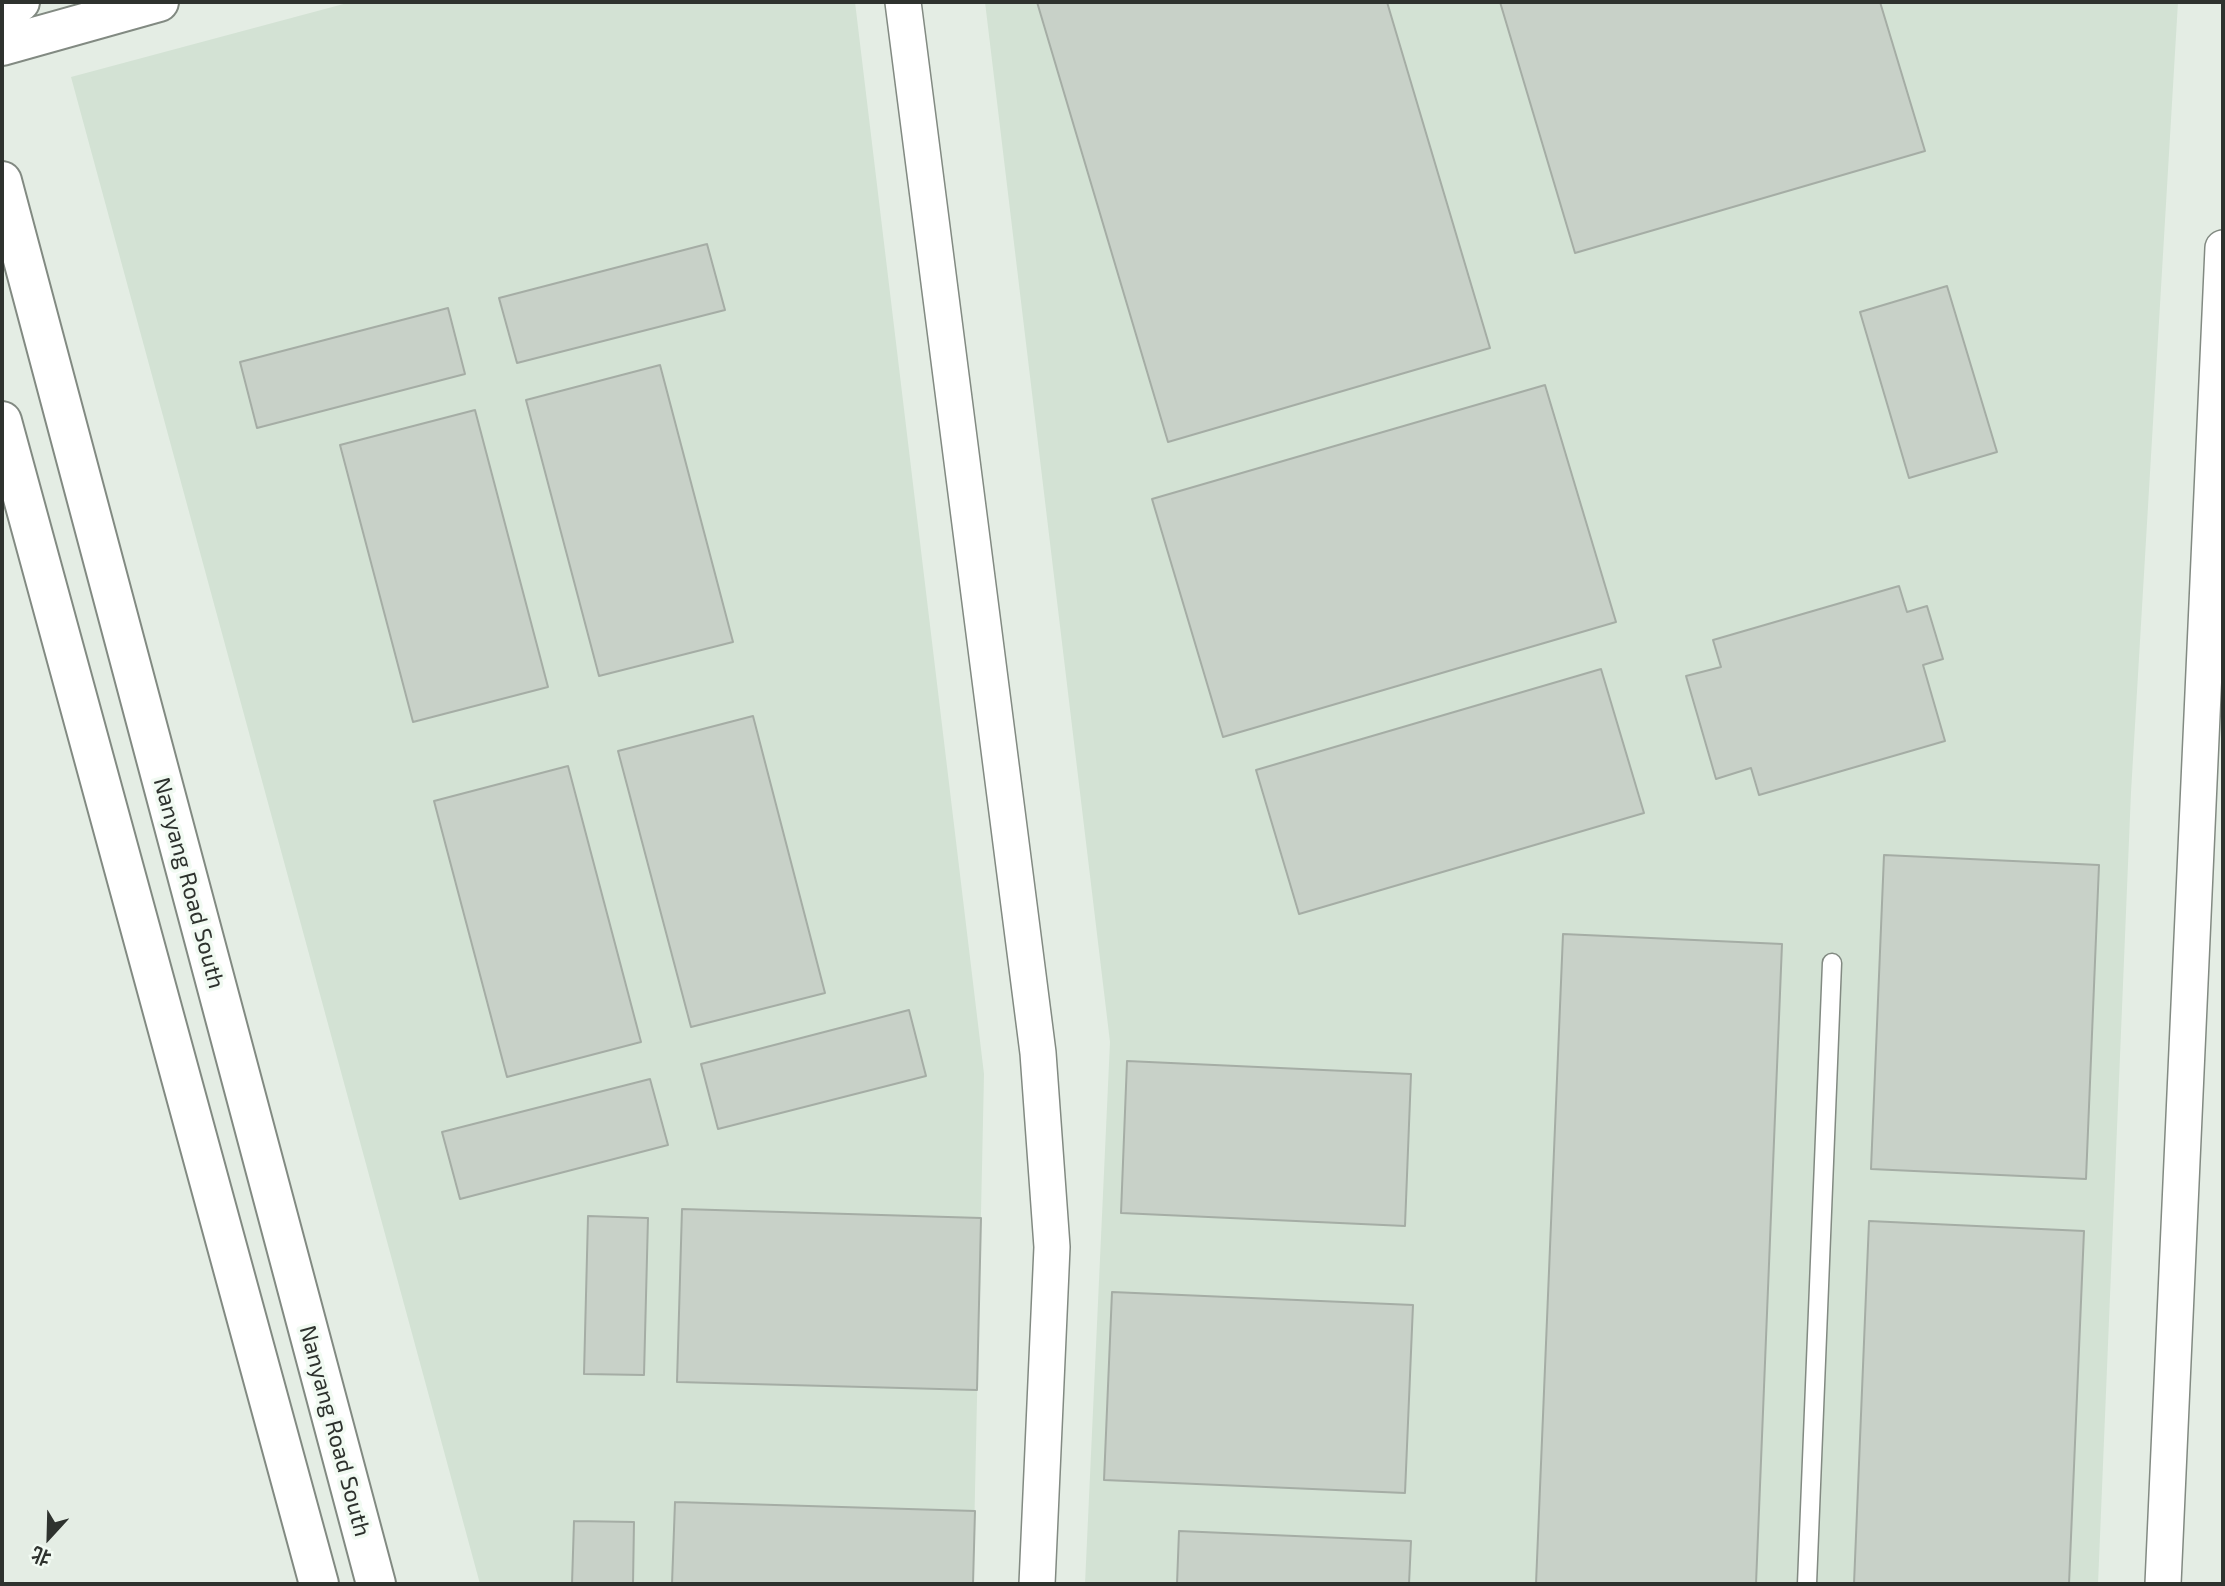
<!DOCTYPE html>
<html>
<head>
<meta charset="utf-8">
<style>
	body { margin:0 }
	#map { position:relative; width:2225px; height:1586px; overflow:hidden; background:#e4ede4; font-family:"Exo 2","Noto Sans SC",sans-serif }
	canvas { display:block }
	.frame { position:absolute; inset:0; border:4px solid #2e322e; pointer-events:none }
	.north { position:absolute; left:14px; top:1502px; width:70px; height:70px; -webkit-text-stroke:5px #f1faf2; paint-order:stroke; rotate:202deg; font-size:19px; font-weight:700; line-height:28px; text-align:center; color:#2e322e }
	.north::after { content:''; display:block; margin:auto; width:24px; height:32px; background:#2e322e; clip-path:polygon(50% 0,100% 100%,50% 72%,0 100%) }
</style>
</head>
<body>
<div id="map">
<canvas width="2225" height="1586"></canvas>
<div class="frame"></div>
<div class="north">北</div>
</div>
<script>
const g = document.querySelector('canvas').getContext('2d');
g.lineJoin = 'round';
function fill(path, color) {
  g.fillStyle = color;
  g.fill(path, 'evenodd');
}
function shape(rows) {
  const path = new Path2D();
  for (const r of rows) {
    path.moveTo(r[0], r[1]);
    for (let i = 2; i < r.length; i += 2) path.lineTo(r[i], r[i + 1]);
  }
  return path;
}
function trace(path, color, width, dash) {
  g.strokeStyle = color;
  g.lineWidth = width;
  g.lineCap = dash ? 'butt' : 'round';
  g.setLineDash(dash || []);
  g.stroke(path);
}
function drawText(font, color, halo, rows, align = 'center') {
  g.font = font + ' "Exo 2",sans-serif';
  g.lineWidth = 7;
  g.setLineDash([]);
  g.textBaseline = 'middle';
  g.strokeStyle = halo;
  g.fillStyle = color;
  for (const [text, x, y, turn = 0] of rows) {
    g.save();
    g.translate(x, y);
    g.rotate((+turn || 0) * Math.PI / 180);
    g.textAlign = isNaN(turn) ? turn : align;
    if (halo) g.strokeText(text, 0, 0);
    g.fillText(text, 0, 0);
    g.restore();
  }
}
fill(shape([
	[351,2,855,2,984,1074,973,1584,480,1584,71,77],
	[985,2,2178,2,2131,792,2098,1584,1085,1584,1110,1042]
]), '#d3e2d4');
const building = shape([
	[1037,2,1387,2,1490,348,1168,442,1037,2],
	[1500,2,1880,2,1925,151,1575,253,1500,2],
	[707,244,725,310,517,363,499,298,707,244],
	[1947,286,1997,452,1909,478,1860,312,1947,286],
	[448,308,465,374,257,428,240,362,448,308],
	[660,365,733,642,599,676,526,400,660,365],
	[1545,385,1616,622,1223,737,1152,499,1545,385],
	[475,410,548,687,413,722,340,445,475,410],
	[1899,586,1907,612,1927,606,1943,659,1923,665,1945,741,1759,795,1751,768,1716,779,1686,676,1721,667,1713,640,1899,586],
	[1601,669,1644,813,1299,914,1256,770,1601,669],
	[753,716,825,993,691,1027,618,751,753,716],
	[568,766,641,1042,507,1077,434,801,568,766],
	[1884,855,2099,865,2086,1179,1871,1169,1884,855],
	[1563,934,1782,944,1756,1584,1536,1584,1563,934],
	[909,1010,926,1076,718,1129,701,1064,909,1010],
	[1127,1061,1411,1074,1405,1226,1121,1213,1127,1061],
	[650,1079,668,1145,460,1199,442,1132,650,1079],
	[682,1209,981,1218,977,1390,677,1382,682,1209],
	[588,1216,648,1218,644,1375,584,1374,588,1216],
	[1869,1221,2084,1231,2069,1584,1854,1584,1869,1221],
	[1112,1292,1413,1305,1405,1493,1104,1480,1112,1292],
	[675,1502,975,1511,973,1584,672,1584,675,1502],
	[574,1521,634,1522,633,1584,572,1584,574,1521],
	[1179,1531,1411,1541,1409,1584,1177,1584,1179,1531]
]);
fill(building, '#c8d1c8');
trace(building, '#a5ada5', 2);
const lane = shape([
	[1807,1584,1832,963]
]);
const street = shape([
	[903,2,1038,1053,1052,1247,1037,1584],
	[2163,1584,2223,248]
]);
const secondary = shape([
	[2,7,20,2],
	[2,46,159,2],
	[2,181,376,1584],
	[2,421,319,1584]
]);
trace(lane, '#828a82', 21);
trace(street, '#828a82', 38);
trace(secondary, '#828a82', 42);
trace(lane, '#fff', 18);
trace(street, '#fff', 35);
trace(secondary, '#fff', 38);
drawText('23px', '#2e322e', '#f1faf2', [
	["Nanyang Road South",189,883,75],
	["Nanyang Road South",335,1431,75]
]);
</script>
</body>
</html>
